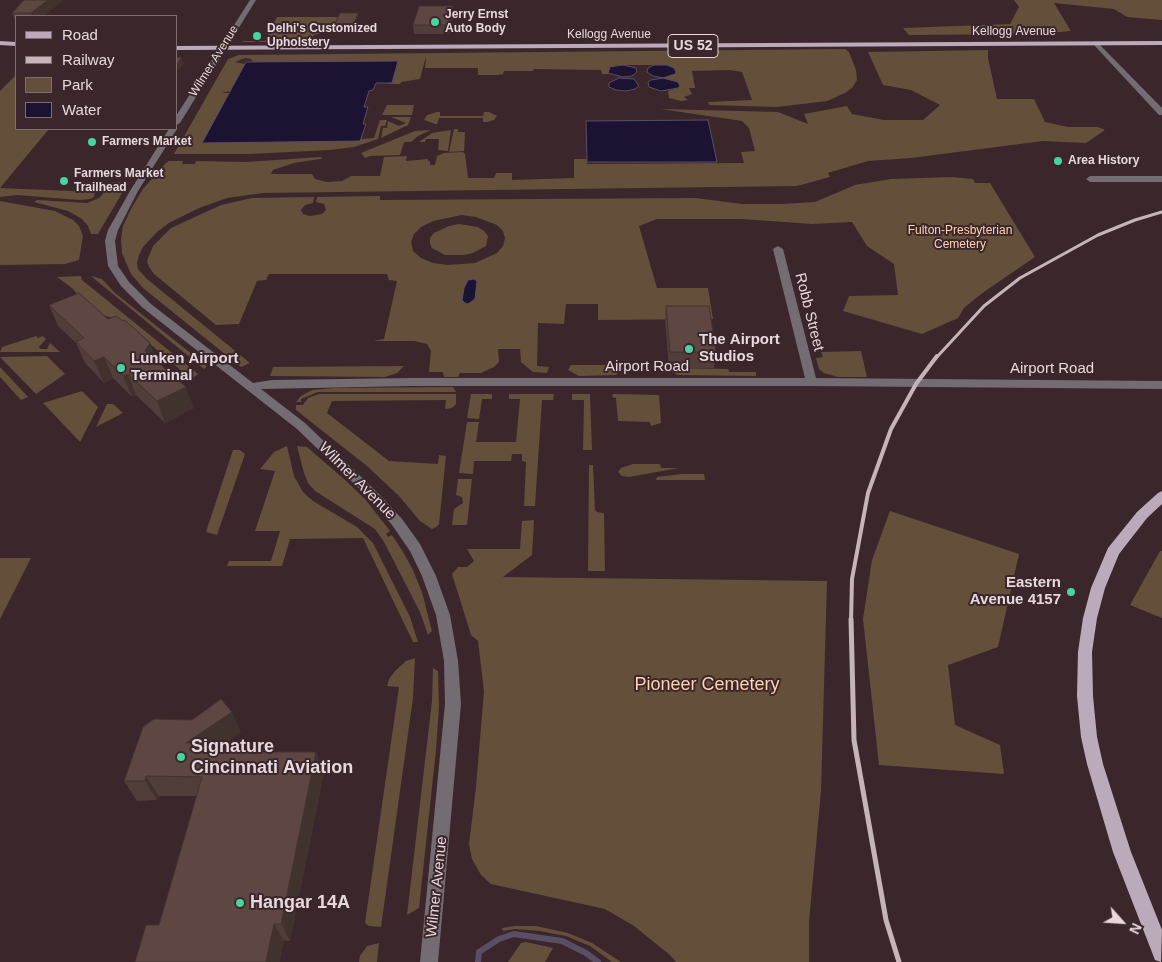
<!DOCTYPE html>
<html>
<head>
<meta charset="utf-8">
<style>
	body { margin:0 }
	#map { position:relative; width:1162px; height:962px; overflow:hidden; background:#3b262c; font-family:Helvetica,sans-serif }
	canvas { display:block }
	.legend { position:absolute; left:15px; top:15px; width:162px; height:115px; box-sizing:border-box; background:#3b262c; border:1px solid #7f6d72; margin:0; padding:6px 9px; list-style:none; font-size:15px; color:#e6d8dc }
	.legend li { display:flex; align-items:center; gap:10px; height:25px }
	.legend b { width:25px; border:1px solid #7f6d72 }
	.north { position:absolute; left:1097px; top:897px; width:50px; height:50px; -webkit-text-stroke:4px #3b262c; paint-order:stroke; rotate:116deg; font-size:14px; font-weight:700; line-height:20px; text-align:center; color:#e6d8dc }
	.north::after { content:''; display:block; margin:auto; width:18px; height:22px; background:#e6d8dc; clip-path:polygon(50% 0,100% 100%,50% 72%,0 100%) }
</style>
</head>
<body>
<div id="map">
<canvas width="1162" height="962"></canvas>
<ul class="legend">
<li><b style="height:6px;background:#bbabba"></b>Road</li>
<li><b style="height:6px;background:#c5b5ba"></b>Railway</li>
<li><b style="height:14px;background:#644f3a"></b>Park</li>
<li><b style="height:14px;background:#1c1332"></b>Water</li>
</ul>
<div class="north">N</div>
</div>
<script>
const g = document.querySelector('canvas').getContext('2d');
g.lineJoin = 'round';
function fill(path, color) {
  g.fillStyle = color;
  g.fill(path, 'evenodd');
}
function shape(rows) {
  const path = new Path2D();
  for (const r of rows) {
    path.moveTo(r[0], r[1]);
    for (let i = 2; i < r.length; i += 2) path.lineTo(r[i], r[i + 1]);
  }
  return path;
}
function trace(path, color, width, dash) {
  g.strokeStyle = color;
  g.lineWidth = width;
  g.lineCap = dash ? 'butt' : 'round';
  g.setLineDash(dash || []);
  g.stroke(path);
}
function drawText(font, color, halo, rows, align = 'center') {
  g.font = font + ' Helvetica,sans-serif';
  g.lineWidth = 4;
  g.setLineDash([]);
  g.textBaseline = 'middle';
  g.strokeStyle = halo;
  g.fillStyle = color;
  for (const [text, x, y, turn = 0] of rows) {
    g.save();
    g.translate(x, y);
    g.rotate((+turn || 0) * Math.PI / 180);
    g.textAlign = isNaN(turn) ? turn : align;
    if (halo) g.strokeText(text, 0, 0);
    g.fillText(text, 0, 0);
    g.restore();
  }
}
fill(shape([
	[1014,0,1162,0,1162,20,1127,17,1114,9,1054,3,1071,31,1038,34,909,35,903,28,1010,24,1019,7],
	[277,17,340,17,335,30,314,35,311,39,297,39,296,42,242,42,243,41,265,41],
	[845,49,849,52,856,70,857,80,852,88,845,93,827,101,777,107,709,105,708,102,752,100,742,72,729,70,692,71,695,88,689,88,692,94,684,97,688,100,681,101,669,98,668,91,678,88,663,77,675,74,676,70,663,65,618,65,610,67,608,73,610,74,602,74,601,70,534,69,533,71,504,71,503,74,499,75,478,75,478,68,425,68,426,56,420,79,401,82,400,84,384,84,392,83,397,65,400,65,253,62,251,59,245,58,235,62,245,64,230,91,222,93,229,93,203,142,360,141,361,139,374,138,380,120,387,120,385,126,381,126,378,139,354,147,330,150,250,154,174,154,228,59,239,55],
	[988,50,988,58,997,99,1034,99,1045,122,1068,127,1098,127,1105,130,1086,143,1043,141,911,158,868,161,828,173,830,177,797,186,263,193,227,198,199,208,169,223,157,232,143,247,139,255,137,263,138,269,147,279,250,363,241,367,143,288,131,274,122,253,121,239,123,226,132,207,143,189,166,163,169,161,183,161,182,164,195,164,196,161,246,162,321,157,323,158,320,159,294,163,273,170,271,174,312,174,315,179,327,182,342,181,351,176,380,176,384,157,407,156,406,161,428,159,428,161,430,161,430,165,435,165,437,156,444,153,463,152,465,154,468,178,494,178,496,173,512,173,512,180,574,178,574,159,587,159,587,164,744,163,741,152,755,151,749,128,742,121,661,109,778,112,808,124,804,114,847,106,852,114,884,120,923,120,940,105,911,90,883,85,868,52],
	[16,75,16,129,49,129,0,188,95,192,94,197,90,199,79,200,17,195,0,197,0,91],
	[387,105,414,105,412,115,382,115],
	[437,112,440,112,440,116,483,116,484,112,489,112,497,116,494,120,488,122,483,122,483,118,439,118,437,124,435,124,424,120,427,115],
	[391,117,411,117,408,125,381,138,383,128,387,128,388,121,399,126,406,123],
	[454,129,458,129,458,132,465,132,464,151,449,152],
	[431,130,418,136,411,142,404,142,400,155,370,156,365,158,361,153,415,131],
	[451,130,448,151,438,150,439,139,426,139,425,142,419,142,432,133],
	[951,177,973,179,975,183,990,183,1035,257,981,294,964,308,958,318,922,334,843,311,849,296,898,295,894,264,867,246,852,222,812,224,741,219,657,219,639,226,657,288,708,288,713,319,598,320,598,304,566,304,564,324,538,323,537,366,549,367,547,373,533,372,521,362,520,349,498,349,499,362,494,367,481,373,460,373,458,377,444,377,443,372,429,372,431,351,427,344,414,341,373,341,384,339,397,281,389,280,387,274,269,274,266,280,257,281,239,324,216,325,154,274,149,267,147,261,153,246,171,228,221,205,252,198,314,197,313,203,305,205,301,210,303,214,310,216,322,214,326,210,324,204,316,202,317,197,380,196,380,200,696,198,742,204,782,204,815,202,855,185,891,179],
	[462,215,476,217,497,225,503,231,505,238,503,246,497,253,475,263,448,265,433,263,421,258,413,251,411,242,414,234,421,227,433,221],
	[122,182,128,183,98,234,91,234,88,226,82,219,68,211,34,202,37,200,87,203,99,198,103,194,104,185,107,183],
	[0,201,55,211,73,220,79,226,83,236,79,260,65,264,0,265],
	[459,224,478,227,484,231,488,236,486,246,473,253,464,255,445,255,432,248,430,244,430,238,434,233,449,226],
	[81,276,82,280,198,374,191,379,129,326,119,320,99,314,90,308,72,288,57,277],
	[91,276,102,279,115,293,207,366,204,369],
	[36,336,38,338,43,336,46,339,39,347,40,349,47,349,50,343,60,352,0,352,2,347],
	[861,351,867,377,838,377,824,373,819,369,816,358,823,357,821,352],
	[47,356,65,374,36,394,0,357],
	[571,365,616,365,622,369,616,375,579,376,568,370],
	[404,366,397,373,385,377,270,376,273,367],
	[0,367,28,397,21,400,0,377],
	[669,368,728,369,729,372,756,372,756,376,678,375,670,371],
	[453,387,456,392,318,392,301,399,301,402,296,402,301,396,312,390,334,388],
	[82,391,98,407,80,442,43,403],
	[319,394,456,394,456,404,452,408,445,409,446,400,332,401,327,413,389,461,438,464,439,455,446,456,439,524,436,527,432,529,420,521,399,496,367,466,296,410,296,405,303,405,308,398],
	[471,394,492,394,492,399,482,399,479,419,467,418],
	[509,394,554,394,553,400,542,400,535,506,524,506,526,462,522,461,522,454,512,454,511,461,474,461,473,474,459,473,467,422,479,422,476,442,516,442,520,399,509,399],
	[572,394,590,394,592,450,583,450,584,400,572,400],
	[613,394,659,395,661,423,651,426,650,422,618,421,616,398,612,397],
	[107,404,113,404,123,413,96,427],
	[287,446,294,476,303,492,313,501,357,527,373,543,410,617,418,642,413,642,363,538,290,539,282,566,227,566,229,561,271,561,280,531,255,531,275,471,260,469,274,452],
	[297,446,307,447,344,479,365,499,390,531,386,534,388,537,392,535,403,552,412,568,422,592,432,631,428,635,420,612,384,542,375,529,315,491,308,483,304,473],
	[233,450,240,450,245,454,217,535,206,532],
	[633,464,660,464,661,468,679,468,629,477,622,476,618,472,621,468],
	[589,465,593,465,595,510,597,512,604,513,605,571,588,571],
	[682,474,704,474,705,480,656,480,657,477],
	[458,479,472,479,467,525,452,525,454,509,463,503,462,497,456,495],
	[890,511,1019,554,998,647,948,665,955,725,1000,745,1004,774,879,765,863,619,872,560],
	[534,520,532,555,503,577,827,581,821,791,809,922,809,962,676,962,670,955,634,926,605,909,491,884,481,875,472,859,469,844,476,787,484,691,478,641,471,635,452,574,458,567,467,567,474,561,467,549,520,549,522,521],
	[1160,551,1162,551,1162,618,1130,605],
	[0,558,31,558,0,619],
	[415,658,413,698,381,927,369,926,365,923,399,687,387,686,389,679,395,671,406,661],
	[433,668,438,671,439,707,436,750,419,908,407,915,432,701],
	[515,926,536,926,568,933,592,943,621,962,612,962,590,946,566,936,540,931,515,929,503,931,502,928],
	[526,942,553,948,545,962,508,962,521,943],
	[379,943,377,962,359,962,360,956,367,946]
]), '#644f3a');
const water = shape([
	[398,61,392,83,376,83,373,90,369,91,364,107,368,107,363,124,366,124,360,141,202,143,246,62,398,61],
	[623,65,636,68,637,72,632,76,623,77,608,73,610,67,623,65],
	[654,65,667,65,674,68,676,72,675,74,663,78,678,82,680,86,678,88,661,91,649,87,648,82,651,80,663,78,653,76,647,72,648,68,654,65],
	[619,78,634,79,639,86,635,89,626,91,616,90,609,87,609,83,619,78],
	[708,120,717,162,587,162,586,121,708,120],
	[474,279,477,281,475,299,468,304,465,303,462,300,464,288,468,280,474,279]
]);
fill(water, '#1c1332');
trace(water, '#594e65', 1);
trace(shape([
	[478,962,479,952,499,939,514,934,562,941,586,953,598,962]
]), '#594e65', 6);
fill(shape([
	[250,0,256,0,180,123,176,125,176,116,250,0],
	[1094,43,1098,43,1162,108,1162,115,1159,115,1094,45,1094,43],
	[176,128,177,129,138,191,118,230,115,241,118,266,129,282,151,304,253,383,272,380,412,378,805,378,773,249,778,246,783,249,816,378,1162,381,1162,389,811,386,412,386,261,389,305,423,381,496,402,519,420,544,436,576,450,615,458,661,461,704,438,962,420,962,445,704,444,661,436,615,422,576,410,551,392,525,373,502,297,429,143,308,121,286,108,266,105,241,108,230,130,191,169,129,176,128],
	[1162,176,1162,182,1090,182,1086,179,1090,176,1162,176]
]), '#746c73');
fill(shape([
	[0,41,16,42,16,46,0,45,0,41],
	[1162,41,1162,45,176,50,176,46,1162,41],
	[1162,491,1162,504,1147,518,1119,554,1105,588,1097,618,1092,652,1093,696,1097,737,1103,764,1131,852,1162,930,1161,962,1155,960,1113,852,1087,764,1081,737,1077,696,1078,652,1083,618,1091,588,1108,548,1137,512,1158,493,1162,491]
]), '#bbabba');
trace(shape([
	[936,358,984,306,1020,278,1098,235,1135,220,1162,212]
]), '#c5b5ba', 3);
trace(shape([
	[851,621,852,579,868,493,891,429,916,384,937,356]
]), '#c5b5ba', 4);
trace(shape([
	[851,619,854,740,886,920,899,962]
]), '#c5b5ba', 5);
fill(shape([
	[24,0,44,16,16,16,16,23,12,13],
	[453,6,453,14,449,34,414,34,413,25],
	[358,13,358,17,353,30,335,30,334,26],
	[49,305,108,319,123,321,156,361,194,408,165,423,136,395,132,397,113,378,104,383,85,363,76,343,58,326],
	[666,306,716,352,714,368,669,368,665,322],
	[192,720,241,732,225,743,235,752,324,772,290,941,159,925,197,796,159,796,157,800,137,801,124,781]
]), '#513d39');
fill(shape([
	[48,0,64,0,44,16,32,16,31,13],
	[453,6,453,14,449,34,448,25],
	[358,13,358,17,353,30,353,26],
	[182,58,184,64,176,73,176,65],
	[150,343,158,364,145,351],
	[104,357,113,378,104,383,94,361],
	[128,374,136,395,132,397,123,376],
	[186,387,194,408,165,423,157,401],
	[232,712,241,732,197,763,186,743],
	[230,743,240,763,228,752],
	[316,752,324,772,290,941,281,924],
	[146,776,159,796,157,800,145,781],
	[274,924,284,941,280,962,266,962]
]), '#42322e');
const building = shape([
	[24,0,48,0,31,13,12,13,24,0],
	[419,6,453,6,448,25,413,25,419,6],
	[340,13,358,13,353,26,334,26,340,13],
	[176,57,182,58,176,65,176,57],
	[79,293,108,319,116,316,123,321,125,320,150,343,145,351,186,387,157,401,128,374,123,376,104,357,94,361,76,342,84,338,49,305,79,293],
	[666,306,709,306,716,352,670,352,666,306],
	[221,699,232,712,186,743,230,743,228,752,316,752,281,924,274,924,266,962,135,962,146,925,159,925,202,777,146,776,145,781,124,781,143,727,154,719,192,720,221,699]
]);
fill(building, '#5e4742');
trace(building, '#42322e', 1);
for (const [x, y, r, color] of [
	[435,22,5,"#47d49e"],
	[257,36,5,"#47d49e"],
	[92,142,5,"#47d49e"],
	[1058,161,5,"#47d49e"],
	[64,181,5,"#47d49e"],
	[689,349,5,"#47d49e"],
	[121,368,5,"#47d49e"],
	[1071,592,5,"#47d49e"],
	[181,757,5,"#47d49e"],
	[240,903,5,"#47d49e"]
]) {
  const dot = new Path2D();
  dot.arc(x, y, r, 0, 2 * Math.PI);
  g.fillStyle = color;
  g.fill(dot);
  trace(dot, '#3b262c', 2);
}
drawText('bold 12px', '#e6d8dc', '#3b262c', [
	["Jerry Ernst",445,15],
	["Auto Body",445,29],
	["Delhi's Customized",267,29],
	["Upholstery",267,43],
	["Farmers Market",102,142],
	["Area History",1068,161],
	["Farmers Market",74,174],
	["Trailhead",74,188]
], 'left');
drawText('12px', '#e6d8dc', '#3b262c', [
	["Kellogg Avenue",1014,32],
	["Kellogg Avenue",609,35],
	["Wilmer Avenue",214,61,-58]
]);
drawText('12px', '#fed4ac', '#3b262c', [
	["Fulton-Presbyterian",960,231],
	["Cemetery",960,245]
]);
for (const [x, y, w] of [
	[693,46,50]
]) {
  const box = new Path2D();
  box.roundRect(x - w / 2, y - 11.5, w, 23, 4);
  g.fillStyle = '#3b262c';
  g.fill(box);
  trace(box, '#e6d8dc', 1);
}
drawText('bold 14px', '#e6d8dc', null, [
	["US 52",693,46]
]);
drawText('15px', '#e6d8dc', '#3b262c', [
	["Robb Street",809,312,76],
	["Airport Road",647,367],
	["Airport Road",1052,369],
	["Wilmer Avenue",357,481,45],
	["Wilmer Avenue",437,887,-84]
]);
drawText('bold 15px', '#e6d8dc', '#3b262c', [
	["The Airport",699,340],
	["Studios",699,357],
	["Lunken Airport",131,359],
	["Terminal",131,376],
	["Eastern",1061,583,"right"],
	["Avenue 4157",1061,600,"right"]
], 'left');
drawText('18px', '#fed4ac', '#3b262c', [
	["Pioneer Cemetery",707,685]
]);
drawText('bold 18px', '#e6d8dc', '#3b262c', [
	["Signature",191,747],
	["Cincinnati Aviation",191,768],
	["Hangar 14A",250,903]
], 'left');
</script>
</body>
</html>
